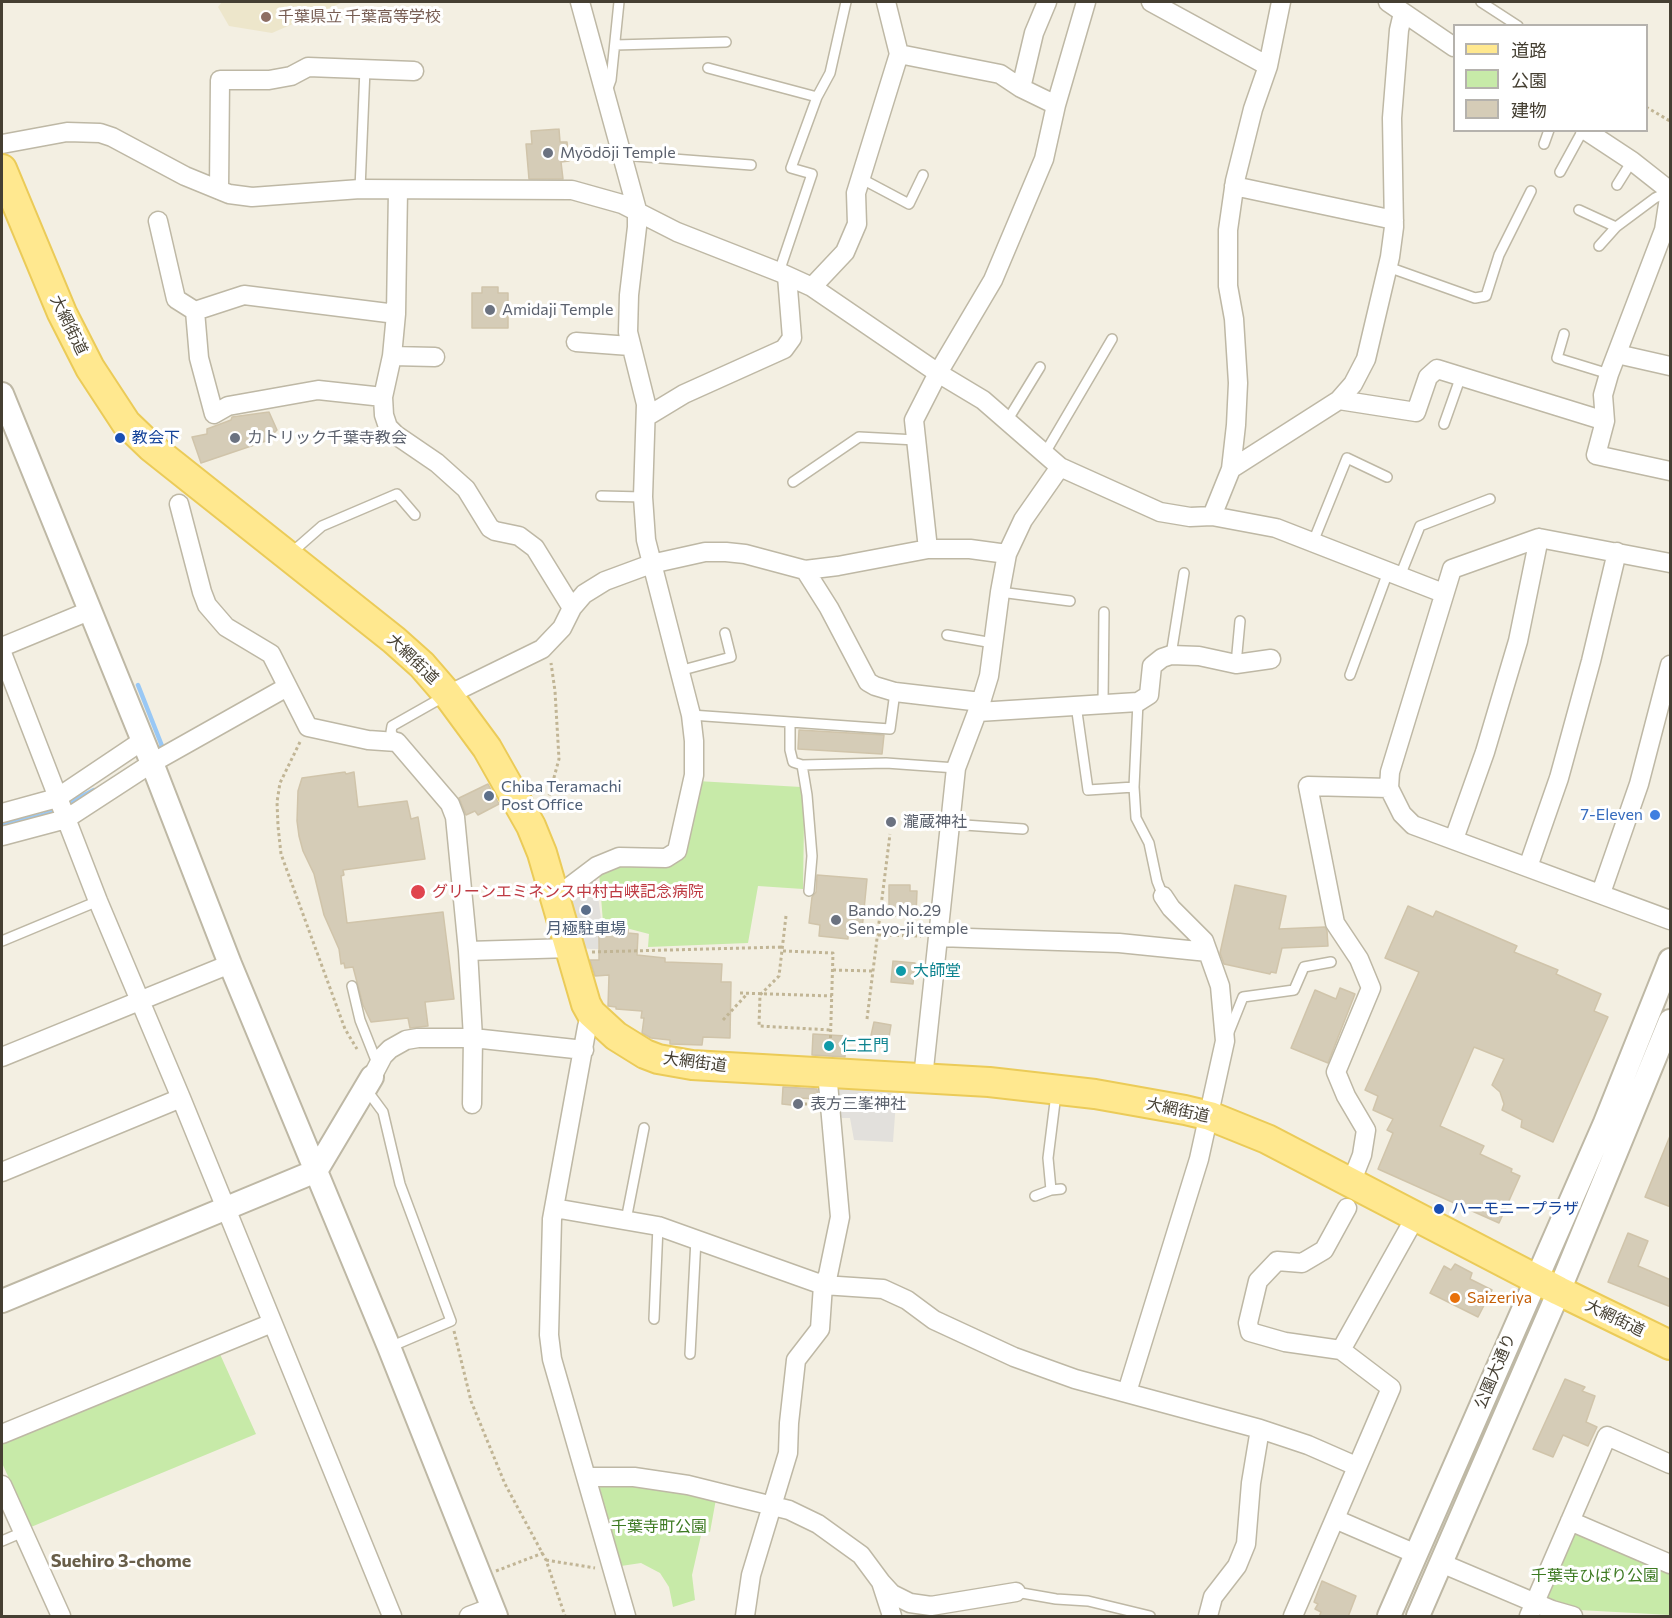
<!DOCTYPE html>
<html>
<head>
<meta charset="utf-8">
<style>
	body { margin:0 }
	#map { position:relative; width:1672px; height:1618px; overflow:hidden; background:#f3efe2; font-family:Commissioner,"Noto Sans JP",sans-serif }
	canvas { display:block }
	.frame { position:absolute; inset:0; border:3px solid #453f32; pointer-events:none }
	.legend { position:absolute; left:1453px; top:24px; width:195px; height:108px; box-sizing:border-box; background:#fff; border:2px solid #b5b2ad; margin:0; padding:8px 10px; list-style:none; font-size:18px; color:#453f32 }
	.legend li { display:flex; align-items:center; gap:12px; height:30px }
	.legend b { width:30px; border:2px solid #b5b2ad }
</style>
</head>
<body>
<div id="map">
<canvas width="1672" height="1618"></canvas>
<div class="frame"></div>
<ul class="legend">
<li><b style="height:8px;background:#ffe88f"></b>道路</li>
<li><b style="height:16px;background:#c7eaa8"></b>公園</li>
<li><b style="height:16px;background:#d5ccb7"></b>建物</li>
</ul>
</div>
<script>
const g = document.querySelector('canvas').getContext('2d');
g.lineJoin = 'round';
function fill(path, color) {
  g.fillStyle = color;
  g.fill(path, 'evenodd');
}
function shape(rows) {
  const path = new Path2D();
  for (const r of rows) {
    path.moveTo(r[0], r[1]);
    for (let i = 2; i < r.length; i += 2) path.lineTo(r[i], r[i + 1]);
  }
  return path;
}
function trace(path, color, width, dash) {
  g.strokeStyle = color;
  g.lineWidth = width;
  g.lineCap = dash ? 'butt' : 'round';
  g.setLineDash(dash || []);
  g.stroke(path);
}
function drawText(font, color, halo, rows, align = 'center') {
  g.font = font + ' Commissioner,"Noto Sans JP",sans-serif';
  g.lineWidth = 6;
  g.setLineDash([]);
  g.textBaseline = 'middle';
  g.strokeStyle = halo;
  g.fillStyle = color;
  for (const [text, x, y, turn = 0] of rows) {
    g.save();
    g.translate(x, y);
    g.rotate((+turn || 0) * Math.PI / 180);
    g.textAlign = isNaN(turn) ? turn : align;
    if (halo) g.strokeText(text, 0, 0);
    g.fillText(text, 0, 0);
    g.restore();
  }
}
fill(shape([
	[222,2,343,2,272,33,229,26,218,7]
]), '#ede6cb');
fill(shape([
	[697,781,801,787,804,822,803,889,758,886,748,943,648,947,649,934,603,922,599,872,619,862,670,862],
	[219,1352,256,1434,31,1527,2,1463,2,1440],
	[598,1482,634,1482,716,1499,710,1532,702,1531,692,1575,695,1600,673,1607,669,1587,660,1573,641,1563,621,1566],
	[1580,1533,1670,1571,1670,1615,1579,1610,1549,1601,1546,1595,1572,1534]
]), '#c7eaa8');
fill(shape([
	[595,873,601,919,598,949,590,949,584,948,567,894],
	[837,1087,897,1088,893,1142,854,1140,850,1118,842,1118,837,1108]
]), '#e2e0dc');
trace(shape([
	[138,685,162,746,154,752],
	[67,804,94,790],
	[2,825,43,815,59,808]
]), '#99c8f5', 4.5);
const building = shape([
	[559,129,560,142,567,142,569,161,561,162,563,179,529,179,526,144,532,144,531,131,559,129],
	[482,287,498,287,498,293,508,293,508,328,472,328,472,293,482,293,482,287],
	[269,412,277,430,266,441,201,463,192,437,207,434,207,429,231,420,232,417,269,412],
	[799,730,884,735,882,754,798,749,799,730],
	[345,772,346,774,354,772,358,807,407,801,411,819,418,817,425,859,343,870,344,875,341,876,347,923,443,912,454,999,425,1002,428,1026,410,1028,408,1018,371,1022,363,1005,353,967,345,968,344,963,341,964,339,949,324,915,314,874,303,851,299,836,297,821,298,791,302,778,345,772],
	[488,784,499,804,478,815,475,811,466,815,459,798,488,784],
	[817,875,867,879,862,930,848,929,848,939,819,936,820,925,809,923,812,897,816,892,817,875],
	[889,885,910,885,910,891,917,891,916,916,889,916,889,885],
	[1235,885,1286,896,1279,929,1325,927,1327,931,1328,946,1282,948,1276,973,1271,972,1270,974,1224,964,1220,953,1235,885],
	[1408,906,1433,917,1436,911,1517,946,1514,952,1558,970,1556,974,1601,994,1594,1011,1608,1017,1553,1142,1521,1127,1522,1120,1502,1110,1504,1104,1500,1092,1492,1085,1504,1059,1474,1047,1440,1126,1484,1146,1480,1154,1512,1169,1511,1172,1520,1176,1499,1223,1378,1169,1393,1133,1387,1130,1393,1119,1373,1110,1378,1096,1365,1090,1419,972,1385,958,1408,906],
	[599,929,628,929,628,933,638,934,637,955,665,958,665,962,722,964,721,982,731,982,730,1038,703,1037,702,1045,670,1044,670,1040,651,1038,642,1033,644,1018,641,1018,642,1011,616,1009,616,1007,608,1006,609,975,595,976,590,960,599,960,599,929],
	[893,961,915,963,913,984,891,982,893,961],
	[1340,988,1355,994,1328,1063,1291,1048,1315,990,1336,999,1340,988],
	[874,1022,891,1025,888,1043,870,1040,874,1022],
	[813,1034,846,1036,845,1057,812,1055,813,1034],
	[783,1087,817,1089,818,1099,800,1098,800,1106,782,1104,783,1087],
	[1670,1136,1671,1136,1671,1207,1645,1197,1670,1136],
	[1628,1233,1648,1241,1638,1266,1671,1280,1671,1307,1608,1282,1628,1233],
	[1455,1264,1472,1273,1470,1279,1492,1290,1478,1317,1430,1293,1444,1266,1451,1270,1455,1264],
	[1565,1379,1585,1387,1582,1391,1595,1396,1586,1422,1597,1427,1588,1446,1563,1435,1553,1457,1533,1449,1565,1379],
	[1322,1581,1356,1596,1348,1617,1319,1617,1321,1612,1315,1609,1318,1604,1314,1602,1322,1581]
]);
fill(building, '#d5ccb7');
trace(building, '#d0c4aa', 1.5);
const service = shape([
	[1481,2,1518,26],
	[615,45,726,42],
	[708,68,817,97],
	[607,91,611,80,619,2],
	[1544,144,1549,130],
	[622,155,751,165],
	[1560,172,1583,130],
	[860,178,909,204,923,175],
	[1617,185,1632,161],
	[360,189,365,69],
	[1579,210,1616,227],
	[1599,246,1616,227,1655,198,1670,191],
	[1388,267,1475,298,1486,296,1499,255,1531,191],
	[779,272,812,174,791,168,817,97,830,73,846,2],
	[1564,334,1557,358,1609,374],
	[1007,421,1040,367],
	[1444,424,1461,376],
	[1045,453,1112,339],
	[793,482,859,437,916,440],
	[601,496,643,497],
	[1313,542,1347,458,1387,477],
	[290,554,322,526,397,494,415,515],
	[1400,576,1420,526,1490,499],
	[1000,592,1070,601],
	[947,635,993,643],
	[1171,655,1184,573],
	[1236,664,1240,621],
	[679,671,731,657,725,633],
	[1350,675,1388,572],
	[1138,702,1134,787,1136,818,1149,843,1157,881,1163,896],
	[1103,703,1104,612],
	[1076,705,1088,790,1134,787],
	[691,715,890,729,895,692],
	[790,722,790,750,793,762,802,765,886,763,956,768],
	[397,742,391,732,392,726,445,696],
	[802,765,807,795,812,856,809,891],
	[950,824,1023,829],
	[2,941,98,901],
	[352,986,360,1020,377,1063],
	[1229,1032,1243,997,1294,990,1304,967,1331,962],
	[366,1089,383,1112,400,1184,451,1321,390,1347],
	[1051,1190,1048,1158,1056,1094],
	[1035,1196,1051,1190,1061,1189],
	[626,1220,644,1128],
	[654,1319,658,1226],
	[690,1354,696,1239],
	[2,1541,23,1532],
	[1016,1592,1056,1599,1088,1601,1150,1616]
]);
const minor = shape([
	[1151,2,1268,66],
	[1388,2,1454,47],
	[899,54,1000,74,1021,88,1056,105,1086,2],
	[1021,88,1034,33,1047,2],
	[1585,130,1632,161,1670,191],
	[2,144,67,132,100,133,112,137,185,176,229,194,252,197,360,189,572,190,622,204,677,232,779,272,812,287,938,373,983,400,1060,467,1160,512,1190,517,1212,516,1276,528,1443,593],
	[1234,186,1394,220],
	[219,190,220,80,269,80,291,76,308,67,414,71],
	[398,190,396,314,392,356,383,397,384,415,388,427,396,435,437,463,466,489,490,528,495,531,519,536,535,548,572,608],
	[1670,191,1664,230,1609,374,1603,395,1605,421,1596,455,1670,471],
	[158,221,176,299,195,311,199,358,214,414,228,406,318,390,383,397],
	[812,287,845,252,857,224,856,193,899,54,886,2],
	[195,311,244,295,396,314],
	[576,342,630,346],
	[1617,354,1670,366],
	[392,356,435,357],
	[1339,400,1416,412,1428,377,1437,369,1605,421],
	[646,417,684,394,784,349,792,338,787,276],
	[1231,469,1339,400,1353,384,1366,359,1390,257,1394,227,1392,118,1399,30,1403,13],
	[179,504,202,592,207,605,226,627,271,654,308,727,368,740,397,742,450,804,455,817,468,951,473,1038,472,1104],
	[1212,516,1231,469,1236,425,1238,383,1234,319,1228,286,1228,230,1235,181,1253,109,1268,66,1281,2],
	[928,549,914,420,938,373,993,280,1044,159,1056,105],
	[1670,563,1539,538,1452,569,1390,772,1389,788,1402,814,1413,825,1670,920],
	[805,570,838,566,928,549,970,549,1007,554],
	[2,647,89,611],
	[2,653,98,901,181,1098,392,1616],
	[448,695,542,649,562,628,572,608,584,594,605,581,651,564,705,552,726,552,745,554,805,570,829,608,868,682,875,686,895,692,981,702],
	[978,712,1138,702,1149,695,1152,666,1162,658,1171,655,1199,656,1236,664,1271,659],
	[2,813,57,798,142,741],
	[2,836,66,819,152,763,287,687],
	[1454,839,1485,752,1518,641,1539,538],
	[1528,867,1559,778,1591,661,1617,552],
	[1601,893,1639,784,1670,665],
	[556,897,597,866,619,857,666,858,677,851,694,775,694,741,691,715,646,540,643,497,646,404,628,332,629,295,637,227,637,210,580,2],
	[938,937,1119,943,1208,952],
	[468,951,571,948],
	[591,1013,587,1027,552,1219,549,1335,552,1359,626,1616],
	[2,1057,230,964],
	[372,1077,383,1056,390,1049,406,1040,418,1038,473,1038,584,1050],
	[923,1078,956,768,981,702,989,676,1000,592,1007,554,1023,520,1060,467],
	[2,1172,181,1098],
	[1351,1183,1362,1155,1366,1130,1346,1096,1336,1072,1371,988,1359,959,1335,923,1308,786,1389,788],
	[554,1208,658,1226,823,1285,883,1289,907,1300,934,1320,1014,1357,1075,1379,1260,1429,1308,1445,1356,1466],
	[1341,1350,1416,1216],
	[1127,1392,1199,1159,1225,1041,1220,986,1204,941,1171,908,1163,896],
	[2,1434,272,1323],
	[587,1477,634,1477,688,1485,789,1510,818,1524,861,1555,881,1582,892,1616],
	[2,1485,61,1616],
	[1335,1519,1416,1554],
	[1570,1521,1670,1564],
	[1441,1563,1552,1610,1573,1616],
	[881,1582,892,1594,910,1603,931,1606,1016,1592],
	[469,1616,493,1607],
	[745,1616,751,1575,788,1453,789,1423,796,1360,820,1329,823,1285,828,1275,840,1217,827,1072],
	[1208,1616,1213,1597,1237,1566,1246,1544,1251,1483,1260,1429],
	[1293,1616,1391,1388,1341,1350,1285,1342,1250,1332,1248,1323,1258,1281,1277,1261,1302,1263,1324,1250,1347,1208],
	[1529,1616,1607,1436,1670,1464]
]);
const tertiary = shape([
	[2,394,152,763,230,964,389,1347,496,1616],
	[2,1301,316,1171,372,1077],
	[1389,1616,1604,1125,1670,960],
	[1418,1616,1559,1291,1670,1021]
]);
const primary = shape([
	[2,169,62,313,90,368,126,423,151,447,394,640,422,665,448,695,487,748,531,826,542,853,586,1004,591,1013,616,1036,645,1054,658,1059,692,1065,989,1082,1095,1094,1185,1110,1210,1116,1267,1139,1559,1291,1670,1345]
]);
trace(service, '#beb8a5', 12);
trace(minor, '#beb8a5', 21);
trace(tertiary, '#beb8a5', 26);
trace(primary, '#ebcb58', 32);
trace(shape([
	[1646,107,1670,121],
	[300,742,280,783,277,802,278,826,281,854,345,1029,357,1049],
	[546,807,559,759,555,691,551,663],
	[786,916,779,976,760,995,759,1026,831,1030],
	[878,935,921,936],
	[783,951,833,953,830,1053],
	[592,952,783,947],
	[833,970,873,971],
	[740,993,832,996],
	[867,1019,890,834],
	[723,1020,748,993],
	[804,1104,814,1104],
	[454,1331,471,1401,505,1484,546,1560,565,1616],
	[546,1560,595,1568],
	[496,1571,543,1553]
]), '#c1b595', 3, [3, 3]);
trace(service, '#fff', 9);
trace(minor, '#fff', 18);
trace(tertiary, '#fff', 22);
trace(primary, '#ffe88f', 28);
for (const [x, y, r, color] of [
	[266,17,6,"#8d6e63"],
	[548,153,6,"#6b7280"],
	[490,310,6,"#6b7280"],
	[120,438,6,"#1a4fb4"],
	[235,438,6,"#6b7280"],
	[489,796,6,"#5c6f8a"],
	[1655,815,6,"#3f7fe0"],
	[891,822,6,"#6b7280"],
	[418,892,8,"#e0444e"],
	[586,910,6,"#5c6f8a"],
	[836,920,6,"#6b7280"],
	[901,971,6,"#0f9aa8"],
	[829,1046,6,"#0f9aa8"],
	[798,1104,6,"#6b7280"],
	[1439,1209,6,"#1a4fb4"],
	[1455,1298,6,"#e8710a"]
]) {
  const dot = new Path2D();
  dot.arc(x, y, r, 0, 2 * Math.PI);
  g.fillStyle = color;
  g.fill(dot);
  trace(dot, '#fff', 2);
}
drawText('16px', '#785e54', '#fff', [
	["千葉県立 千葉高等学校",278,17]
], 'left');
drawText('16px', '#5b616d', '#fff', [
	["Myōdōji Temple",560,153],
	["Amidaji Temple",502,310],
	["カトリック千葉寺教会",247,438],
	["瀧蔵神社",903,822],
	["Bando No.29",848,911],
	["Sen-yo-ji temple",848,929],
	["表方三峯神社",810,1104]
], 'left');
drawText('16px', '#453f32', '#fff', [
	["大網街道",69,325,64],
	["大網街道",413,659,44],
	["大網街道",695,1062,7],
	["大網街道",1178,1110,12],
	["大網街道",1615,1318,26],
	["公園大通り",1495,1371,-67]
]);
drawText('16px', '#164399', '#fff', [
	["教会下",132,438],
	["ハーモニープラザ",1451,1209]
], 'left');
drawText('16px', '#4e5e75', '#fff', [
	["Chiba Teramachi",501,787],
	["Post Office",501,805],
	["月極駐車場",586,929,"center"]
], 'left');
drawText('16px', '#366cbe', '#fff', [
	["7-Eleven",1643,815]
], 'right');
drawText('16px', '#be3a42', '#fff', [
	["グリーンエミネンス中村古峡記念病院",432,892]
], 'left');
drawText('16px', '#0d838f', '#fff', [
	["大師堂",913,971],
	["仁王門",841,1046]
], 'left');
drawText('16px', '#c56008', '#fff', [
	["Saizeriya",1467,1298]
], 'left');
drawText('16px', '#3d7a22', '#fff', [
	["千葉寺町公園",659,1527],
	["千葉寺ひばり公園",1595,1576]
]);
drawText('bold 18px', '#685e49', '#fff', [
	["Suehiro 3-chome",121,1561]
]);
</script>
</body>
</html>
